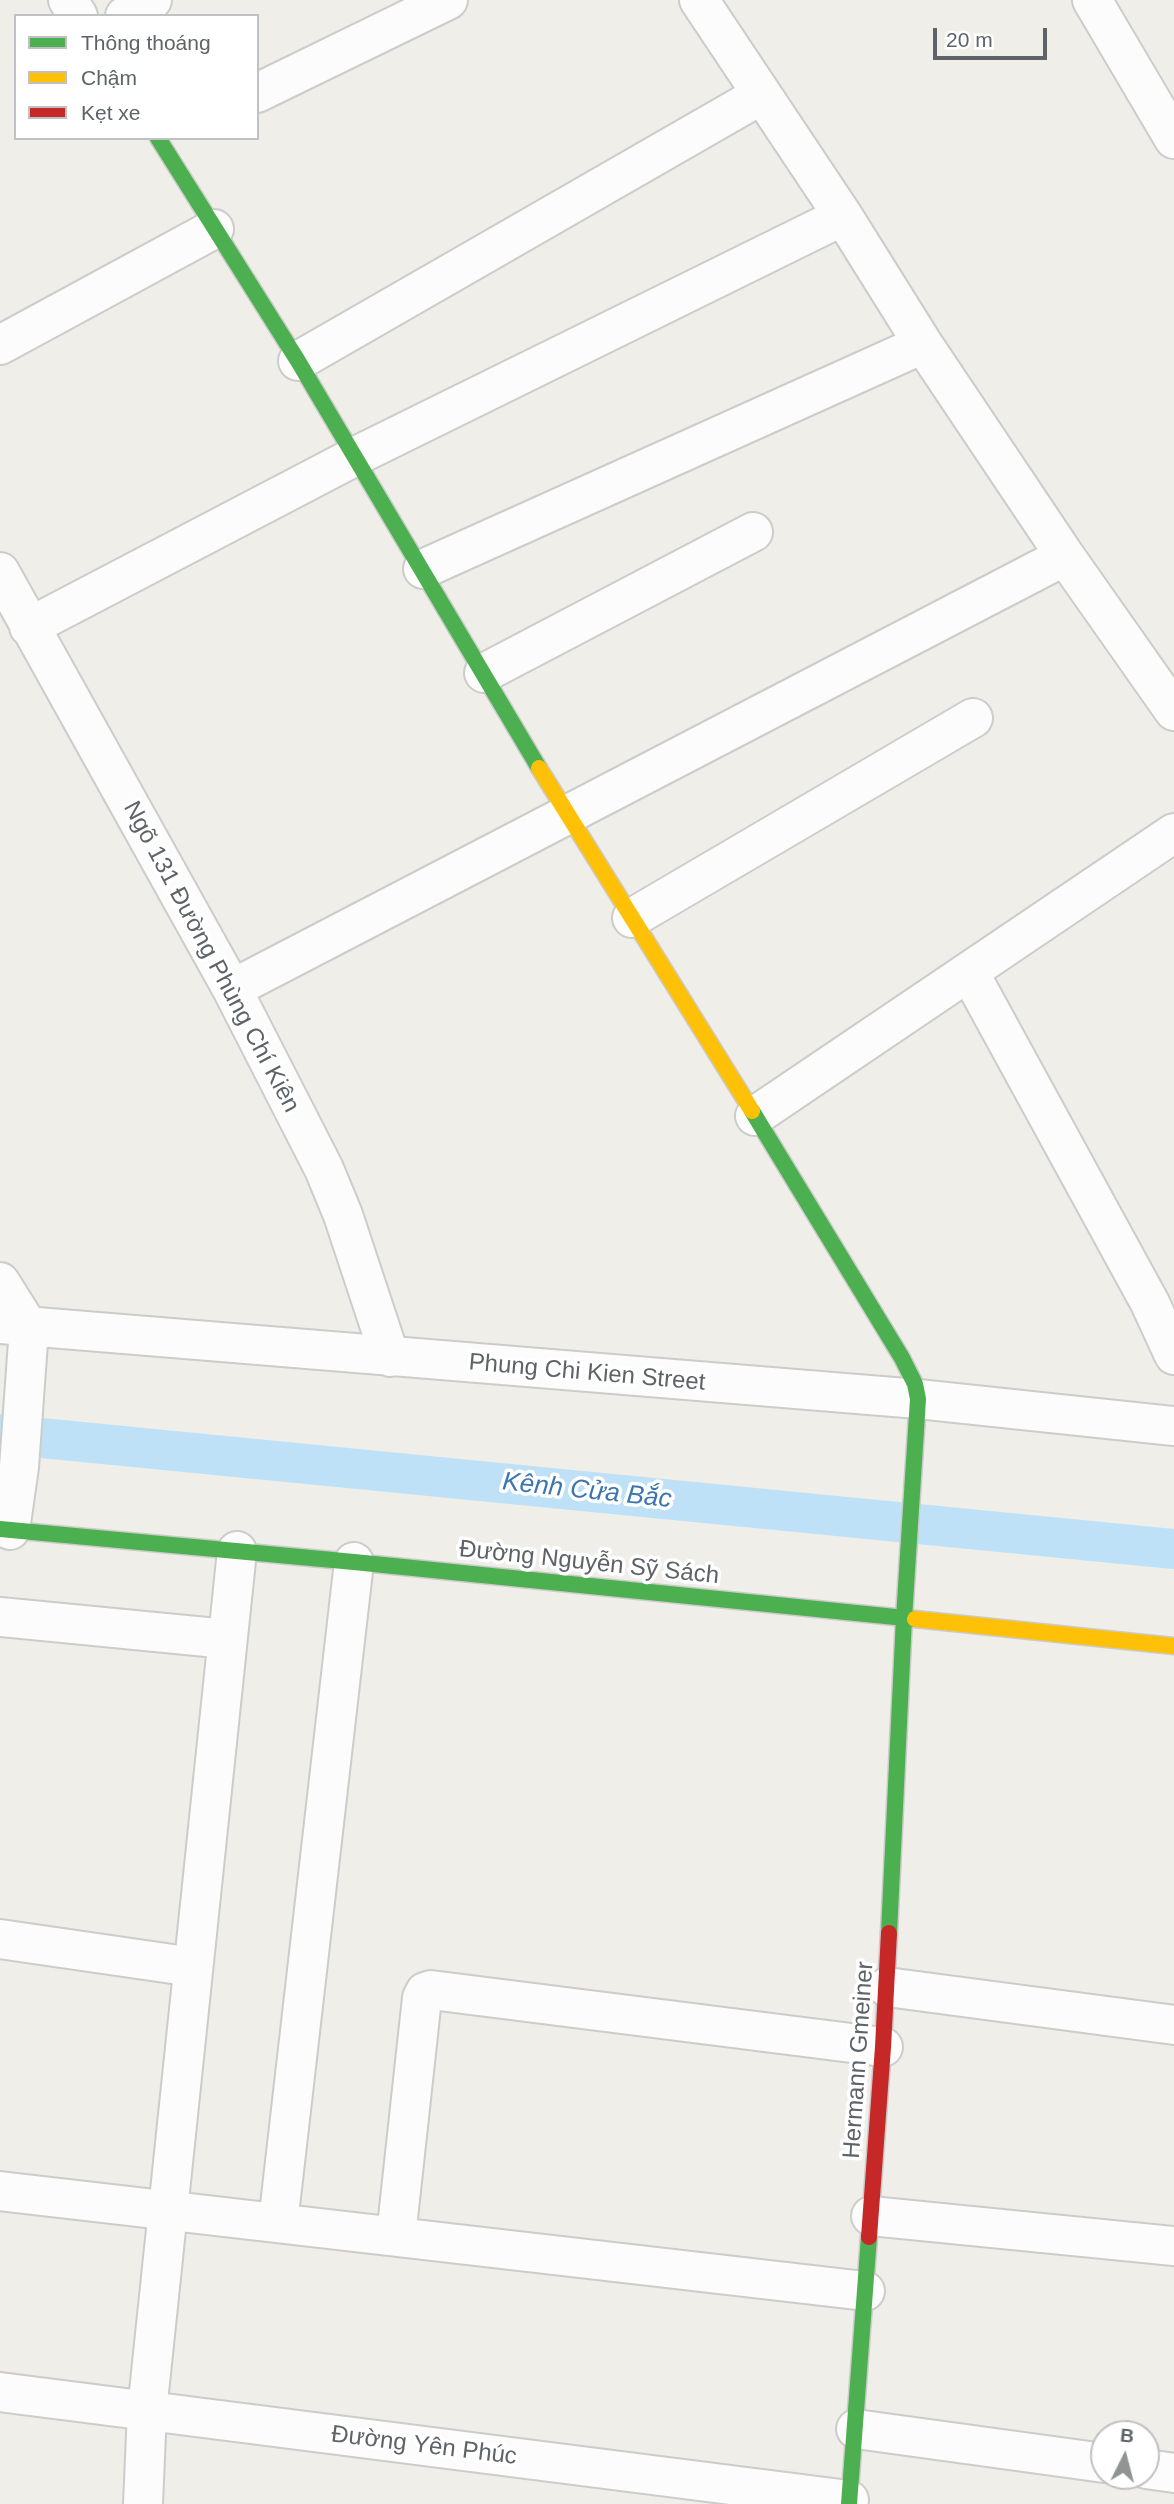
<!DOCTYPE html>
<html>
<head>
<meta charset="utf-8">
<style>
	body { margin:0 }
	#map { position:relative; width:1174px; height:2504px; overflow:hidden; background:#efeee9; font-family:Arial,sans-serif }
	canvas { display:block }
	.legend { position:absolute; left:14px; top:14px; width:245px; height:126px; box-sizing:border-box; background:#fff; border:2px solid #bfc1c3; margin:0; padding:9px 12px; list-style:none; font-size:21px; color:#5e6368 }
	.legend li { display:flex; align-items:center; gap:14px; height:35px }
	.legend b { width:35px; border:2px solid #bfc1c3 }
	.north { position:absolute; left:1090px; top:2420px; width:70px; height:70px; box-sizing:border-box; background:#fff; border:2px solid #bfc1c3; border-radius:50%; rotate:6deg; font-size:19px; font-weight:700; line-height:28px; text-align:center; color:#5e6368 }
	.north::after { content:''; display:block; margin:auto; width:24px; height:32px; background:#919495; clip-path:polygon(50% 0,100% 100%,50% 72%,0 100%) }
	.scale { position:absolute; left:933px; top:28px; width:114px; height:32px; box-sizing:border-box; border:4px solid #5e6368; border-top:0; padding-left:9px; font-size:21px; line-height:24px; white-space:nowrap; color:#5e6368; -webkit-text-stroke:5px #fff; paint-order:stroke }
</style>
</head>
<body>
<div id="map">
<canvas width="1174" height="2504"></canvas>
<ul class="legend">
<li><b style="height:9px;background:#4caf50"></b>Thông thoáng</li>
<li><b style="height:9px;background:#ffc107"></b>Chậm</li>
<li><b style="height:9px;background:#c62828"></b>Kẹt xe</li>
</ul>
<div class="north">B</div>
<div class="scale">20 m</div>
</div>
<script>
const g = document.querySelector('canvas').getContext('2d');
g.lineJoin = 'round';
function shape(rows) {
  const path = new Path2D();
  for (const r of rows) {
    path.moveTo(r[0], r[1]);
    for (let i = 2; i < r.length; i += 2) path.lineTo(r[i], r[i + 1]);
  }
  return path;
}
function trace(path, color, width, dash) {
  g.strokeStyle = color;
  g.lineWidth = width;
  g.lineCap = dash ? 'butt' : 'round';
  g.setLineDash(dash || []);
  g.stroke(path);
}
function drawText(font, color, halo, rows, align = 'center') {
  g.font = font + ' Arial,sans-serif';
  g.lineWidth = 7;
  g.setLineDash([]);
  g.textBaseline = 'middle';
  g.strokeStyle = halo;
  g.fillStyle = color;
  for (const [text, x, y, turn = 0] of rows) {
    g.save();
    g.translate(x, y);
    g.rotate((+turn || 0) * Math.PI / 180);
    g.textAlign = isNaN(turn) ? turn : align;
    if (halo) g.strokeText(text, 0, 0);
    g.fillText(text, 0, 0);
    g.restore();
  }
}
trace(shape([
	[0,1434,1174,1549]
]), '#bfe1f8', 40);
const street = shape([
	[68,0,78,16],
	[699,0,843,216,923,344,1065,556,1174,711],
	[1092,0,1174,139],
	[125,16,152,0],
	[257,93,448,0],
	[0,345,214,229],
	[298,361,761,95],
	[423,569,923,344],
	[0,572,232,989,324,1169,343,1215,390,1357],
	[29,627,356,456,843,216],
	[484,673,753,532],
	[632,918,973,718],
	[969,972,1150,1303,1174,1355],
	[232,989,1065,556],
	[755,1116,1174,833],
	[0,1282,29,1328,19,1467,10,1530],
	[0,1324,918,1399,1174,1426],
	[0,1617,227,1639],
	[0,1939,193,1967],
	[887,1987,1174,2025],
	[0,2191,865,2291],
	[871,2216,1174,2246],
	[278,2223,354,1562],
	[396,2236,422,1998,425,1992,431,1990,883,2047],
	[0,2392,849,2500],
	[856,2429,1104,2463],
	[1146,2469,1174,2473],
	[143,2504,147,2411,237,1551]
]);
const fast = shape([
	[158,138,298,361,539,768],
	[752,1111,902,1358,915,1384,918,1399,904,1618,889,1933],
	[0,1529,354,1562,915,1619],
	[849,2504,869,2237]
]);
const slow = shape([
	[539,768,752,1111],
	[915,1619,1174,1646]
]);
const jam = shape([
	[869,2237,883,2047,889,1933]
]);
trace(street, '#cccccb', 42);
trace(fast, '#cbcbca', 19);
trace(slow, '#cbcbca', 19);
trace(jam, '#cbcbca', 19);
trace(street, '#fdfcfc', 38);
trace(fast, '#4caf50', 16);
trace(slow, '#ffc107', 16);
trace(jam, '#c62828', 16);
drawText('24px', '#5e6368', '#fff', [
	["Ngõ 131 Đường Phùng Chí Kiên",211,957,62],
	["Phung Chi Kien Street",587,1373,5],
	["Đường Nguyễn Sỹ Sách",589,1563,6],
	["Hermann Gmeiner",859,2060,-86],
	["Đường Yên Phúc",424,2446,7]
]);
drawText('italic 26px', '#3c76b0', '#fff', [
	["Kênh Cửa Bắc",587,1491,6]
]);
</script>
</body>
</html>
